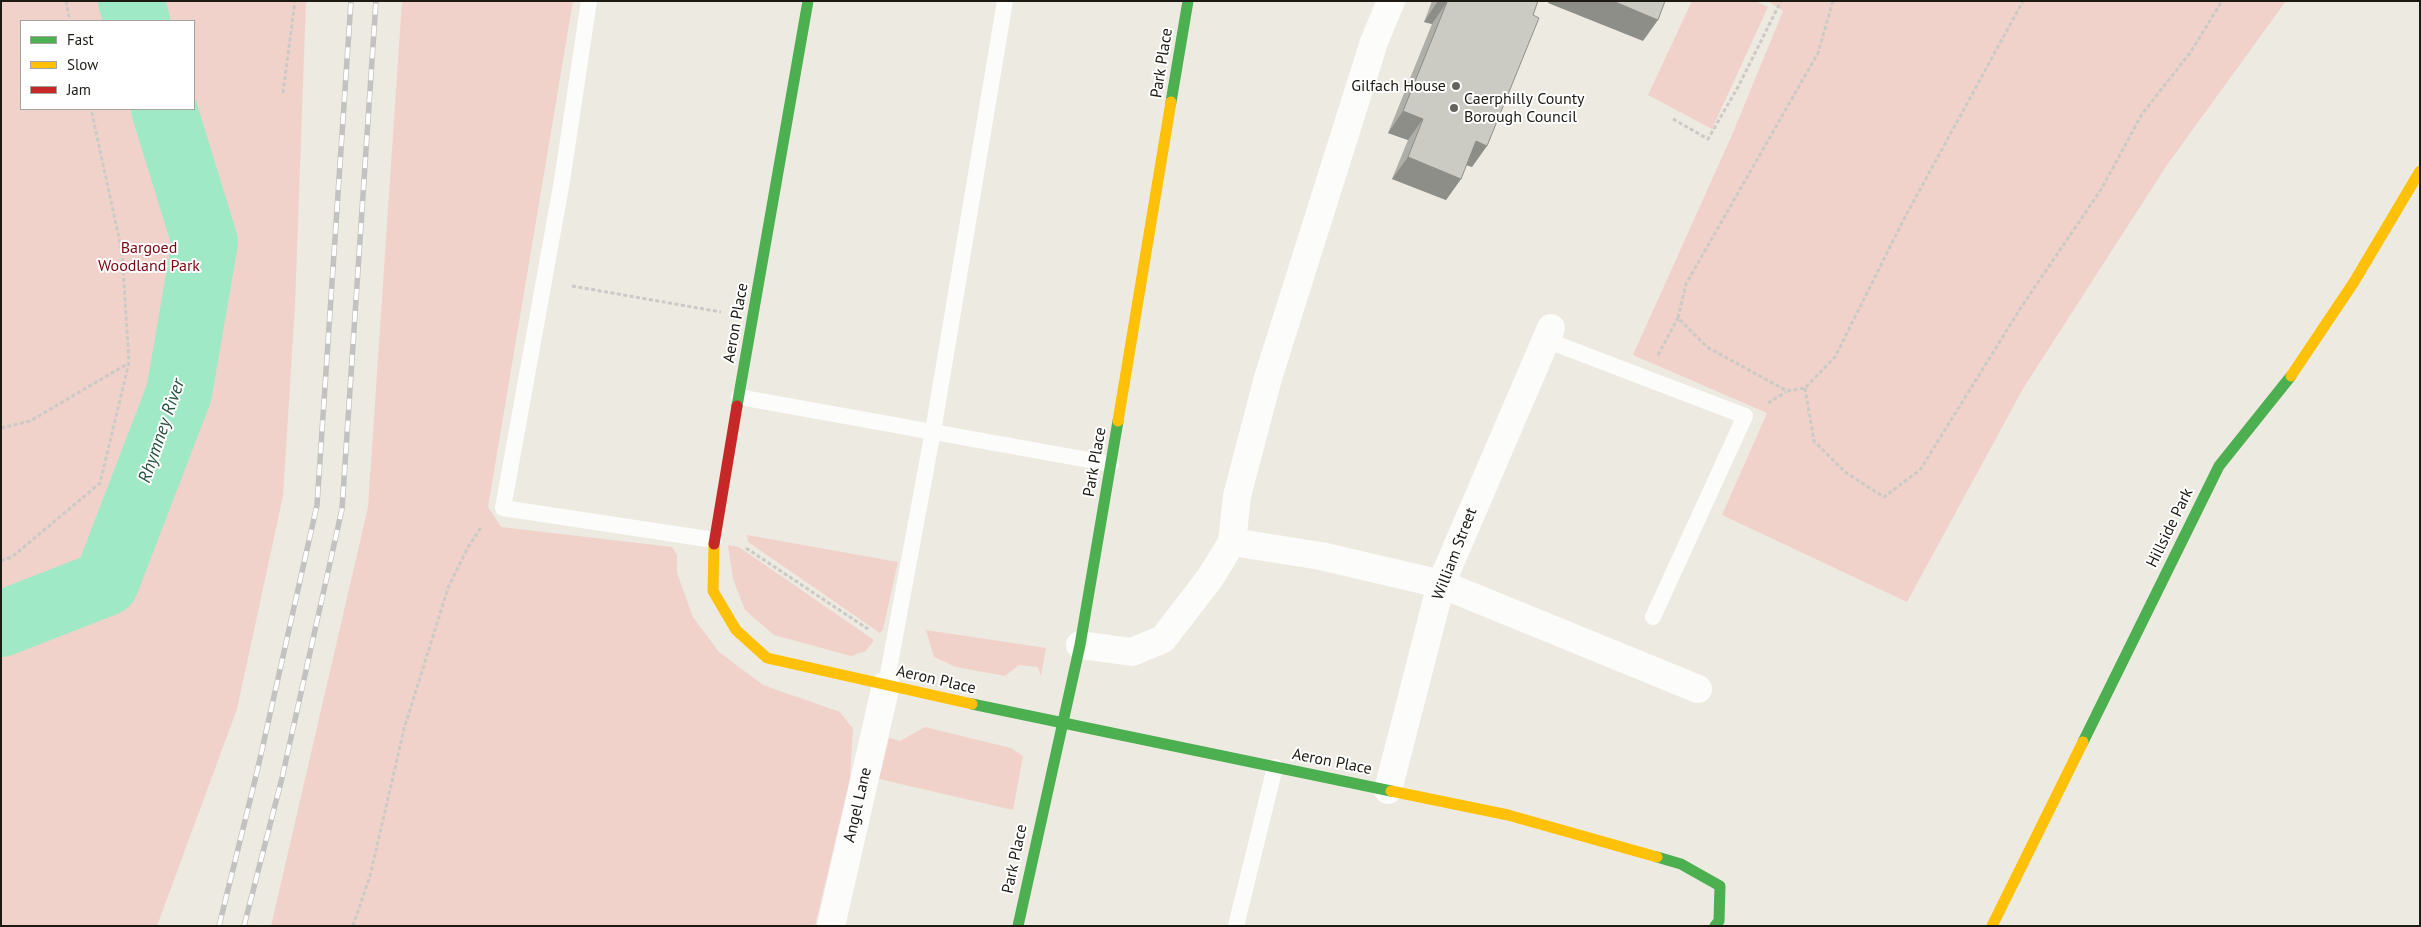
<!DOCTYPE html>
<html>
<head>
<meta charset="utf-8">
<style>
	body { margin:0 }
	#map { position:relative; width:2421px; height:927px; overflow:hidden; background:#edeae1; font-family:"PT Sans",sans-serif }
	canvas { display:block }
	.frame { position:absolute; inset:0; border:2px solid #1c1a13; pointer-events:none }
	.legend { position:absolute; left:20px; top:20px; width:175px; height:90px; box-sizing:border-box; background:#fff; border:1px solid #a4a3a1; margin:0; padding:6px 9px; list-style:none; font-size:15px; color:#1c1a13 }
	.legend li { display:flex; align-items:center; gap:10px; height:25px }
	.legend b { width:25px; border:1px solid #a4a3a1 }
</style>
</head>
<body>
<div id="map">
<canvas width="2421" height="927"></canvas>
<div class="frame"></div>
<ul class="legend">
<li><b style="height:6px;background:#4caf50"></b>Fast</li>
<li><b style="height:6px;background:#ffc107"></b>Slow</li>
<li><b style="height:6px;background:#c62828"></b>Jam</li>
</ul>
</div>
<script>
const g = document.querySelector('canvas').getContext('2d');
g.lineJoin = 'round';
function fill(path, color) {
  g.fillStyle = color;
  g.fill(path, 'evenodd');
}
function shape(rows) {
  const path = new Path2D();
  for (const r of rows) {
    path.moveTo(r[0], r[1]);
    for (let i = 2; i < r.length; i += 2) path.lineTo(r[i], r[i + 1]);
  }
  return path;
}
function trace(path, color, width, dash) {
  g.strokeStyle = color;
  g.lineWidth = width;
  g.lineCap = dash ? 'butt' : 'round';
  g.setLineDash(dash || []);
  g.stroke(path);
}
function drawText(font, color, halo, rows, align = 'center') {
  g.font = font + ' "PT Sans",sans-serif';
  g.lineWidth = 4;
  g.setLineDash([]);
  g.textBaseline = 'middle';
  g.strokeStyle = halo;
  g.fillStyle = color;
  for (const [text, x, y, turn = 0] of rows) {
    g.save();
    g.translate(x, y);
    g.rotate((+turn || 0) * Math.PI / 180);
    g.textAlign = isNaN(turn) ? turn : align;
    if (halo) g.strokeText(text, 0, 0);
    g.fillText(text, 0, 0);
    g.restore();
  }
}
fill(shape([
	[1,1,306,1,295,306,283,496,237,709,157,926,1,926],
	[21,21,194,21,194,109,21,109],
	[402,1,573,1,488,507,501,527,672,547,677,555,677,573,693,617,719,652,763,685,840,712,850,725,853,728,850,779,815,926,271,926,368,507],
	[1692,1,1755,1,1768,7,1712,129,1648,95],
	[1767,1,2286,1,2167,165,2024,387,1907,602,1722,515,1767,413,1633,355,1732,135,1783,11],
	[747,535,898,562,883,629,880,633,748,542],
	[728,545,739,547,874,640,866,651,851,656,774,635,745,610,733,579],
	[926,630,1046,648,1041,676,1038,667,1019,665,1005,676,956,667,934,657],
	[925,727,1011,748,1023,756,1013,810,879,779,889,738,900,741]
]), '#f1d2ca');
trace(shape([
	[131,1,137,21],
	[1,624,106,583,179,393,205,242,164,109]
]), '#a0e9c6', 66);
trace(shape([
	[66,1,70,21],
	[1833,1,1818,53,1686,284,1678,318,1707,347,1787,391,1805,388,1835,357,1905,217,2023,1],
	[283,93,295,1],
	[1673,119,1708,139,1738,87,1781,1],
	[572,286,721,312],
	[1658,355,1678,318],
	[1805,388,1814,441,1845,472,1884,497,1920,470,2020,309,2102,188,2142,114,2190,53,2222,1],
	[1768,403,1786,392],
	[1,428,30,421,129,363],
	[746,548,868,629],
	[1,561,12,557,100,483,129,362,122,252,91,109],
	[353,926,370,876,404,729,448,588,468,547,482,526]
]), '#cbcac7', 3, [4, 2.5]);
trace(shape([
	[589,1,562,181,503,508,714,540],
	[1546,340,1745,416,1653,617],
	[739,397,1111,464],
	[886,685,933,431,1005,1],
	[1236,926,1275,767]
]), '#fcfcfa', 16);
trace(shape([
	[1232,542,1321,556,1441,584,1698,689],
	[1080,645,1132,652,1163,639,1210,578,1232,542,1237,496,1268,378,1374,42,1391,1],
	[1388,790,1441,584,1551,328],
	[831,926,886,685]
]), '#fcfcfa', 28);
trace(shape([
	[1171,102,1188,1],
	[737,406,808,1],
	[972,704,1391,791],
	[2083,742,2219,466,2291,376],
	[1657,857,1681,864,1720,886,1719,921,1715,926],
	[1018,926,1080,645,1118,421]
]), '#4caf50', 11);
trace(shape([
	[2291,376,2354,282,2420,171],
	[1118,421,1171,102],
	[714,544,713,591,736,630,767,658,972,704],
	[1391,791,1508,815,1657,857],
	[1992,926,2083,742]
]), '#ffc107', 11);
trace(shape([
	[714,544,737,406]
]), '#c62828', 11);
const rail = shape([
	[219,926,257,772,317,505,351,1],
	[244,926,282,778,342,509,376,1]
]);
trace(rail, '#c2c2c0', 5.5);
trace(rail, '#fff', 4, [11]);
fill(shape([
	[1432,1,1538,1,1472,167,1466,165,1461,179,1446,200,1392,179,1408,140,1388,133,1432,24,1424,22]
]), '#afafa9');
fill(shape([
	[1438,1,1443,1,1447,2,1432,24,1424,22],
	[1549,1,1613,1,1658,20,1643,41,1548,3],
	[1403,111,1423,119,1408,140,1388,133],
	[1476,141,1487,146,1472,167,1461,163],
	[1408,157,1461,179,1446,200,1392,179]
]), '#8e8e89');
const building = shape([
	[1443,1,1538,1,1533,15,1539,18,1487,146,1476,141,1461,179,1408,157,1423,119,1403,111,1447,2,1443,1],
	[1613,1,1665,1,1658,20,1613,1]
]);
fill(building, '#cbcbc4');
trace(building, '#8e8e89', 1);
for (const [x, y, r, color] of [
	[1456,86,5,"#65635b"],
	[1454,108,5,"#65635b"]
]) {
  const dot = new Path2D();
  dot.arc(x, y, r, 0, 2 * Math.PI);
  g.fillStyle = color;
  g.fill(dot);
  trace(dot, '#fff', 2);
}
drawText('16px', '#1c1a13', '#fff', [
	["Park Place",1162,63,-81],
	["Aeron Place",736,323,-80],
	["Park Place",1095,462,-80],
	["Hillside Park",2170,528,-64],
	["William Street",1455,554,-69],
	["Aeron Place",936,680,13],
	["Aeron Place",1332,762,11],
	["Angel Lane",858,805,-77],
	["Park Place",1015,859,-78]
]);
drawText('16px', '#1c1a13', '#fff', [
	["Gilfach House",1446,86],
	["Caerphilly County",1464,99,"left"],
	["Borough Council",1464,117,"left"]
], 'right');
drawText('16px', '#7d060e', '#fff', [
	["Bargoed",149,248],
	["Woodland Park",149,266]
]);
drawText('italic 18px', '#265240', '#fff', [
	["Rhymney River",162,431,-71]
]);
</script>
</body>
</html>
